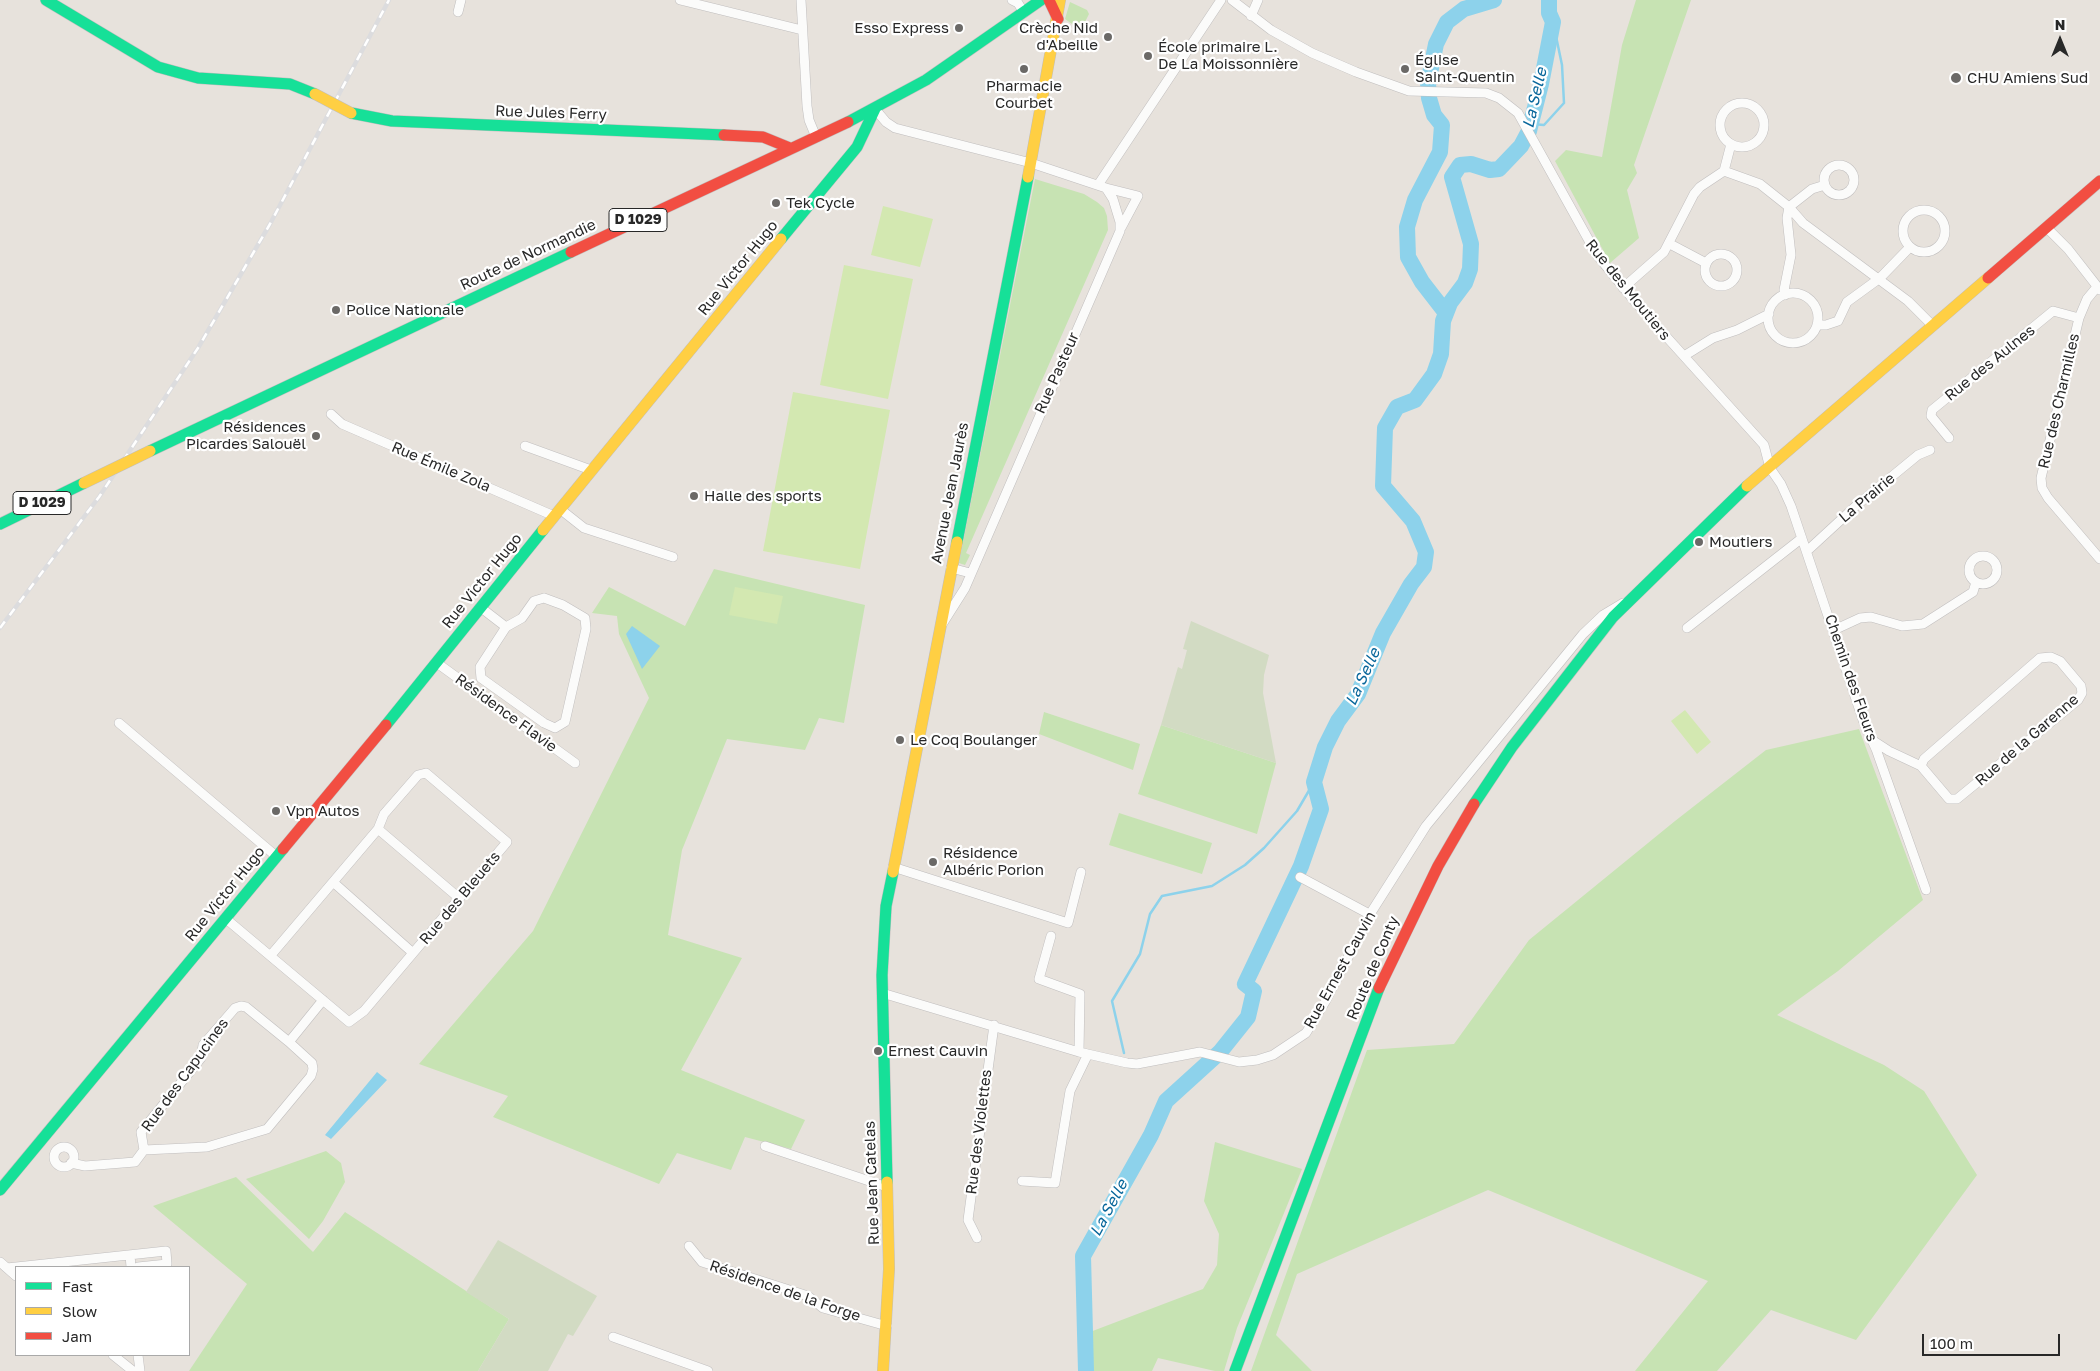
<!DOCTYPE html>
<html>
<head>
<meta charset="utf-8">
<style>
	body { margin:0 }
	#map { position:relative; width:2100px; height:1371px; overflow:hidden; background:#e7e2dc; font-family:"Golos Text",sans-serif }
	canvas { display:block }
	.legend { position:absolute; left:15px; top:1266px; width:175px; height:90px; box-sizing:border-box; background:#fff; border:1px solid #a9a9a9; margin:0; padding:6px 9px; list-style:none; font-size:15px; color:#282828 }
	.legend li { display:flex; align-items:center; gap:10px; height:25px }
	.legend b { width:25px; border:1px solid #a9a9a9 }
	.north { position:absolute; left:2035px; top:15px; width:50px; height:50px; -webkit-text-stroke:4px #fff; paint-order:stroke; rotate:0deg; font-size:14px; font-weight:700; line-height:20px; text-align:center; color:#282828 }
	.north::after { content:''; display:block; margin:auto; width:18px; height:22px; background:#282828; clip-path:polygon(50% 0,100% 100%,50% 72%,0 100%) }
	.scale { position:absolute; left:1922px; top:1334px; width:138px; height:22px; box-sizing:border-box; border:2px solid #282828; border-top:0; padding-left:6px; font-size:15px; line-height:18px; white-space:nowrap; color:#282828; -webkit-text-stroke:4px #fff; paint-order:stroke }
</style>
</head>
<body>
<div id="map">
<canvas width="2100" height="1371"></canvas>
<ul class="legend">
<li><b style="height:6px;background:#16e098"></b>Fast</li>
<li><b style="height:6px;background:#ffcf43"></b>Slow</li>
<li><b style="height:6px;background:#f24e42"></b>Jam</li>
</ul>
<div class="north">N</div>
<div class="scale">100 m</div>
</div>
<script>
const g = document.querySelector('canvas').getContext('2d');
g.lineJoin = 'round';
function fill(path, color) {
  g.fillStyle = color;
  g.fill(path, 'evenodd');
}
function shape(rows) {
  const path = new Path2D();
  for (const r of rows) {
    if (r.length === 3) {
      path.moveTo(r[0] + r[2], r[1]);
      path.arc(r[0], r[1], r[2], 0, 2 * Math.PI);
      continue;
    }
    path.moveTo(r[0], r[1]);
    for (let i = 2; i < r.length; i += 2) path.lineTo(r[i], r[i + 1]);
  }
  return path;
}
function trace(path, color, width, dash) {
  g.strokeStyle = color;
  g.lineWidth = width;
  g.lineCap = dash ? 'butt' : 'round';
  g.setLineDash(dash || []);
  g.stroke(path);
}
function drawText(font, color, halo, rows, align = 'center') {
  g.font = font + ' "Golos Text",sans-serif';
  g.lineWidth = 4.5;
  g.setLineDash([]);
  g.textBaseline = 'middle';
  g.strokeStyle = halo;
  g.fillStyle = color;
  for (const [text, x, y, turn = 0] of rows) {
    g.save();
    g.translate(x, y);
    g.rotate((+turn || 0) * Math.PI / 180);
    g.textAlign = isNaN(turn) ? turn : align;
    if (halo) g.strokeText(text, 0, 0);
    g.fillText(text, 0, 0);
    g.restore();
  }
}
fill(shape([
	[1636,0,1691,0,1634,165,1637,173,1627,190,1639,238,1610,263,1555,161,1566,150,1602,157,1622,45],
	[1070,2,1087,10,1089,14,1082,28,1079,29,1065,19],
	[1035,179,1084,194,1097,202,1104,208,1107,216,1108,230,966,553,970,555,965,565,959,563],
	[714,569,865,605,844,723,819,718,805,750,727,739,682,850,668,935,742,958,681,1070,805,1120,791,1149,745,1137,731,1170,677,1153,659,1184,493,1117,508,1096,419,1064,533,931,649,698,619,634,617,616,592,613,609,587,685,626],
	[1044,712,1140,744,1133,770,1039,734],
	[1161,725,1276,763,1257,834,1138,794],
	[1859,729,1923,900,1838,971,1777,1015,1884,1065,1924,1091,1977,1175,1856,1340,1771,1310,1717,1371,1635,1371,1708,1281,1488,1190,1297,1274,1276,1335,1312,1371,1251,1371,1367,1050,1454,1044,1529,940,1675,821,1766,750],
	[1119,813,1212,843,1202,874,1109,845],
	[1215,1142,1302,1169,1237,1328,1224,1371,1215,1371,1158,1358,1152,1371,1090,1371,1090,1332,1203,1289,1217,1265,1219,1234,1204,1201],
	[326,1151,341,1163,345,1182,323,1221,309,1239,246,1179],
	[236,1177,313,1252,345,1212,509,1319,478,1371,189,1371,247,1284,153,1206]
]), '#c7e3b3');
fill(shape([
	[1191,621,1269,655,1264,675,1263,693,1276,763,1161,725,1178,667,1182,669,1187,650,1183,649],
	[498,1240,597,1296,573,1336,568,1334,548,1371,478,1371,509,1319,466,1292]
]), '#d2dbc3');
fill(shape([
	[883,206,933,219,920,267,871,255],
	[844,265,913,279,888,399,820,385],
	[793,392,890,410,860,569,763,551],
	[735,587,783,596,777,624,729,615],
	[1685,710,1711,742,1697,754,1671,721]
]), '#d3e8b1');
fill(shape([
	[632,626,660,646,642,669,626,634],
	[377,1072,387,1080,331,1139,325,1135]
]), '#8dd2eb');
trace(shape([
	[1532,124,1544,125,1564,103,1562,65,1553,22],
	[1124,1053,1112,1001,1140,954,1150,914,1162,896,1212,886,1245,865,1264,848,1297,811,1314,782]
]), '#8dd2eb', 2.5);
trace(shape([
	[1446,313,1422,282,1408,257,1407,227,1415,200,1440,152,1442,125,1434,115,1429,98,1428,83,1436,44,1447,22,1464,9,1494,0],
	[1086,1371,1083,1256,1151,1135,1166,1101,1220,1052,1248,1017,1254,991,1245,984,1301,866,1321,809,1314,782,1325,747,1338,721,1358,694,1383,633,1411,584,1424,567,1426,552,1413,521,1383,486,1385,428,1397,407,1415,400,1434,374,1441,354,1443,321,1450,303,1465,283,1470,269,1471,244,1452,177,1460,165,1471,164,1490,170,1499,169,1521,146,1529,131,1541,84,1553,22,1549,13,1549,0]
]), '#8dd2eb', 16);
const street = shape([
	[680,0,802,30],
	[801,0,807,106,809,120,816,137],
	[1012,0,1018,3,1024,13],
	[1232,0,1271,30,1312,53,1356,72,1409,91,1486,93,1499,98,1518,113,1597,255,1636,303,1764,445,1770,468,1781,484,1791,506,1864,723,1876,749,1926,890],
	[458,12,461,0],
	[1251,16,1258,0],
	[1742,125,22],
	[875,109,886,122,895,128,1031,163,1106,188,1113,199,1120,222,1120,231,965,588,941,626],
	[1839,180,15],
	[1724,171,1731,144],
	[1098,185,1221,0],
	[1106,188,1138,196,1121,228],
	[1924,231,21],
	[2046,227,2068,249,2100,290],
	[1670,244,1706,263],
	[1721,270,16],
	[2097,287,2087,299,2079,318,2041,478,2042,488,2048,498,2100,559],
	[1623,288,1664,252,1694,194,1700,187,1724,171,1760,184,1789,207,1803,223,1908,301,1933,326],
	[1793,318,25],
	[1785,295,1784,290,1791,255,1787,218,1789,207,1812,189,1825,185],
	[1817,325,1826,325,1838,321,1847,302,1880,278,1910,247],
	[1684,356,1713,338,1737,330,1769,314],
	[331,414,342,424,554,516],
	[1949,438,1931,416,1932,410,2053,311,2079,318],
	[525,446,591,470],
	[560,509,584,528,673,557],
	[1807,551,1857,505,1918,455,1930,450],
	[1983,570,14],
	[951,568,970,573],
	[544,598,563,605,585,618,586,629,565,722,555,728,544,723,481,678,480,667,506,627,522,618,534,601,544,598],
	[480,607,506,627],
	[1687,628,1802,538],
	[1834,630,1860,618,1871,617,1902,626,1923,624,1973,592,1976,582],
	[2051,657,2060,661,2081,686,2082,693,2078,700,1957,799,1949,799,1921,766,1924,759,2040,658,2051,657],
	[437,663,575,763],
	[119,723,276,856],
	[1872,740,1889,751,1921,766],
	[378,829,459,898],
	[893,867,1068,923,1081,872],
	[1300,877,1371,915],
	[333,882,413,953],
	[225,918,349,1022,364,1011,507,842,426,773,418,775,384,814,378,829,271,955],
	[1051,936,1039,979,1080,994,1079,1052],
	[882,993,1079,1052,1127,1063,1137,1064,1200,1052,1239,1062,1257,1060,1273,1055,1306,1033,1325,1002,1372,911,1426,826,1583,634,1603,615,1623,603],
	[289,1042,246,1007,241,1006,235,1008,203,1045,201,1058,141,1132,144,1150,207,1147,267,1129,311,1076,313,1069,312,1063,289,1042,323,1000],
	[765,1146,887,1187],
	[64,1157,10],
	[71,1163,85,1166,135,1162,144,1150],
	[1022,1181,1055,1183,1070,1091,1088,1054],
	[977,1238,968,1220,994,1025],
	[689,1246,702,1262,808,1296,823,1308,887,1326],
	[130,1255,131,1267],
	[0,1262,16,1276],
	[7,1268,166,1251,167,1264,138,1267],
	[613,1337,708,1371],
	[113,1355,133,1371],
	[138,1355,140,1371]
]);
const fast = shape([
	[46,0,158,67,198,78,290,84,315,94],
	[351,113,392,121,724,135],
	[848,122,926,80,1041,0],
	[781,239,857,147,875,109],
	[150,451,571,252],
	[0,524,84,483],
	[957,542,1028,177],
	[386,725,543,530],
	[1474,804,1512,747,1613,617,1747,486],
	[887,1182,882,975,886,906,893,872],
	[0,1190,283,849],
	[1235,1371,1379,988]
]);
const slow = shape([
	[1028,177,1060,0],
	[1747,486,1988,278],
	[543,530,781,239],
	[893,872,957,542],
	[883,1371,889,1269,887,1182]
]);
const jam = shape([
	[1049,0,1058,19],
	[724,135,763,137,790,148],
	[571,252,848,122],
	[1988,278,2100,181],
	[283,849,386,725],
	[1379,988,1438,866,1474,804]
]);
trace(street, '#c0bebe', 10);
trace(fast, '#c0bebe', 12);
trace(slow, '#c0bebe', 12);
trace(jam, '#c0bebe', 12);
trace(street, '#fbfbfa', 9);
trace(fast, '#16e098', 11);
trace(slow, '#ffcf43', 11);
trace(jam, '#f24e42', 11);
const rail = shape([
	[0,628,99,497,198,348,270,224,389,0]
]);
trace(rail, '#dcdcde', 4.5);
trace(rail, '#fff', 2.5, [8]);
const slowBridge = shape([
	[315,94,351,113],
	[84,483,150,451]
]);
trace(slowBridge, '#c0bebe', 12, []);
trace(slowBridge, '#ffcf43', 11);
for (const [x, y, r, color] of [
	[959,28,5,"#6b6967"],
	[1108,37,5,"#6b6967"],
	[1148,56,5,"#6b6967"],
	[1024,69,5,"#6b6967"],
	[1405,69,5,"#6b6967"],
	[1956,78,6,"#6b6967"],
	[776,203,5,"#6b6967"],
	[336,310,5,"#6b6967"],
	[316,436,5,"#6b6967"],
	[694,496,5,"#6b6967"],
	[1699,542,5,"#6b6967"],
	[900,740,5,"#6b6967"],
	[276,811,5,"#6b6967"],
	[933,862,5,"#6b6967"],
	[878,1051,5,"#6b6967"]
]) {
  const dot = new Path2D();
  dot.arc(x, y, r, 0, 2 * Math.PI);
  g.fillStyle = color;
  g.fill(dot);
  trace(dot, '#fff', 2);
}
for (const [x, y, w] of [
	[638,220,58],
	[42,503,58]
]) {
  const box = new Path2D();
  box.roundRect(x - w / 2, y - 11.5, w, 23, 4);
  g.fillStyle = '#fff';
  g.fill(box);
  trace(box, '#282828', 1);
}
drawText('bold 14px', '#282828', null, [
	["D 1029",638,220],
	["D 1029",42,503]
]);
drawText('15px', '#282828', '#fff', [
	["Esso Express",949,28,"right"],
	["Crèche Nid",1098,28,"right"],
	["d'Abeille",1098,45,"right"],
	["École primaire L.",1158,47],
	["De La Moissonnière",1158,64],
	["Église",1415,60],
	["Saint-Quentin",1415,77],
	["CHU Amiens Sud",1967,78],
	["Pharmacie",1024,86,"center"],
	["Courbet",1024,103,"center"],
	["Tek Cycle",786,203],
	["Police Nationale",346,310],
	["Résidences",306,427,"right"],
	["Picardes Salouël",306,444,"right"],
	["Halle des sports",704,496],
	["Moutiers",1709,542],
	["Le Coq Boulanger",910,740],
	["Vpn Autos",286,811],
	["Résidence",943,853],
	["Albéric Porion",943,870],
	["Ernest Cauvin",888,1051]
], 'left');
drawText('15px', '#282828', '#fff', [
	["Rue Jules Ferry",551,113,2],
	["Route de Normandie",528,255,-25],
	["Rue Victor Hugo",738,268,-51],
	["Rue des Moutiers",1628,290,51],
	["Rue des Aulnes",1990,363,-39],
	["Rue Pasteur",1057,373,-66],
	["Rue des Charmilles",2059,401,-77],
	["Rue Émile Zola",441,467,23],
	["Avenue Jean Jaurès",950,493,-79],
	["La Prairie",1867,498,-40],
	["Rue Victor Hugo",482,581,-51],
	["Chemin des Fleurs",1851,678,71],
	["Résidence Flavie",506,713,36],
	["Rue de la Garenne",2027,740,-41],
	["Rue Victor Hugo",225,894,-51],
	["Rue des Bleuets",460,898,-50],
	["Route de Conty",1373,968,-67],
	["Rue Ernest Cauvin",1340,970,-61],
	["Rue des Capucines",185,1075,-54],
	["Rue des Violettes",979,1132,-83],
	["Rue Jean Catelas",872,1183,-92],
	["Résidence de la Forge",785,1291,19]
]);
drawText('italic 16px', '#09679b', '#fff', [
	["La Selle",1535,98,-77],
	["La Selle",1363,677,-65],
	["La Selle",1109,1208,-62]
]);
</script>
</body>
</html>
